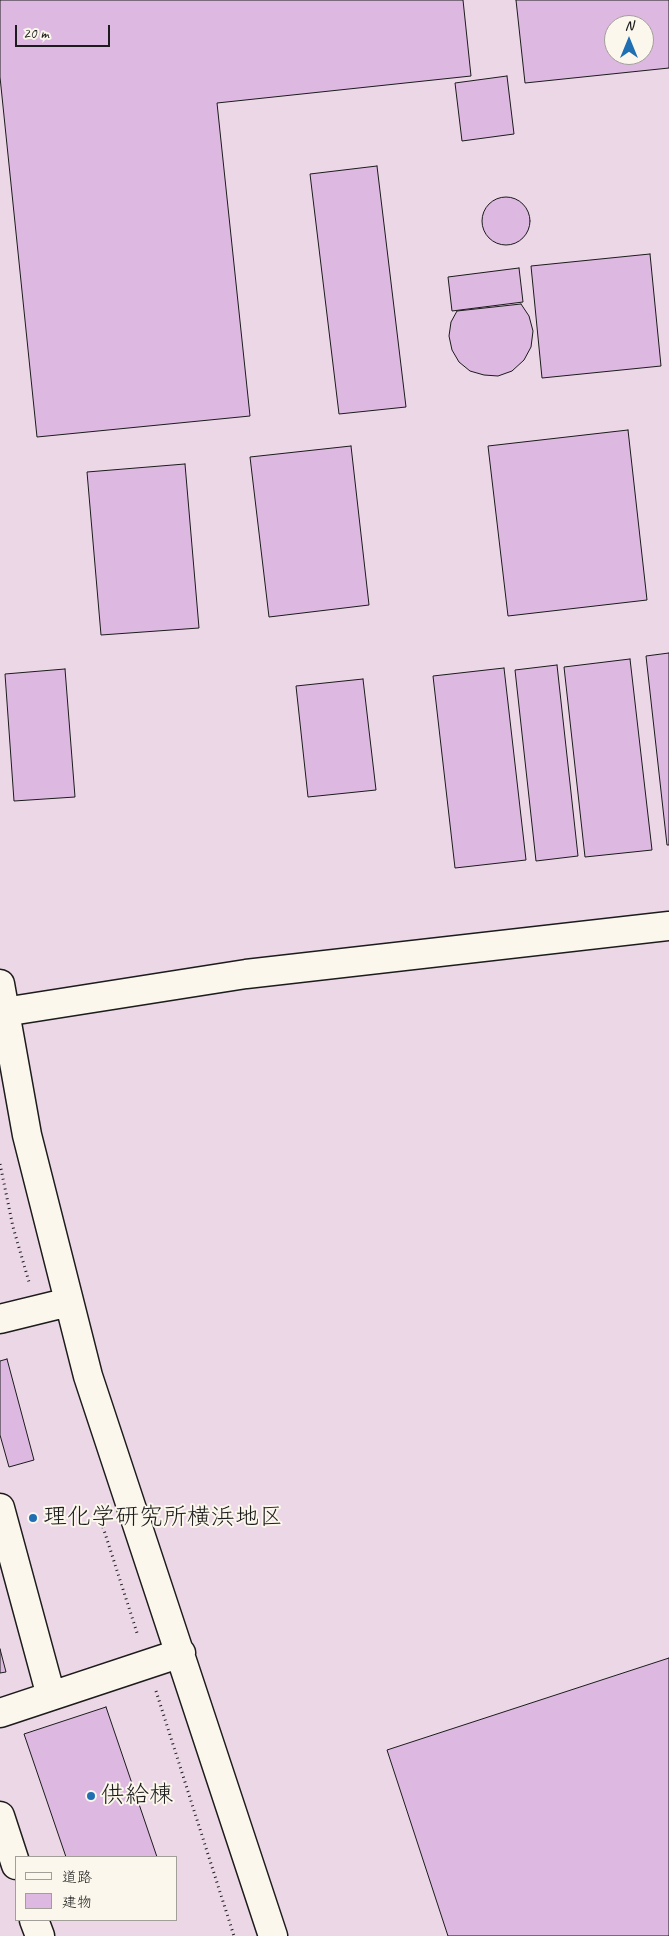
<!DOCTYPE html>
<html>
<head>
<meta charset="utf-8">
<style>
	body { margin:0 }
	#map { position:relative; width:669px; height:1936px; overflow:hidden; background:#f2e4e9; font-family:Caveat,"Klee One",sans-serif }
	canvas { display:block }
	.legend { position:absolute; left:15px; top:1856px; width:162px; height:65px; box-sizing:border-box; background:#fbf7ec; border:1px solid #a29f99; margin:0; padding:6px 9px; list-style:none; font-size:15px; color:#1c1c1c }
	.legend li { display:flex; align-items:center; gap:10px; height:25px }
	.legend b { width:25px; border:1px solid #a29f99 }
	.north { position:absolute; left:604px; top:15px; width:50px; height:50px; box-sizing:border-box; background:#fbf7ec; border:1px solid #a29f99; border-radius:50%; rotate:0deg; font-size:14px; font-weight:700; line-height:20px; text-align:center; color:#1c1c1c }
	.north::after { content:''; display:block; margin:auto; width:18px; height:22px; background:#1f6fb2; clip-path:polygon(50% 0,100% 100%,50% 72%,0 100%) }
	.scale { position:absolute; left:15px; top:25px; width:95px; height:22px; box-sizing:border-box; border:2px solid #1c1c1c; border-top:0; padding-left:6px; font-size:15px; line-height:18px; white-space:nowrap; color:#1c1c1c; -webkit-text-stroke:4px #fbf7ec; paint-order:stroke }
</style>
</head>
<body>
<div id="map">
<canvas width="669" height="1936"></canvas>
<ul class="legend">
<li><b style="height:6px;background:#fbf7ec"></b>道路</li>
<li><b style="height:14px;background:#ddb8e1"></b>建物</li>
</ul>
<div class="north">N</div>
<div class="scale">20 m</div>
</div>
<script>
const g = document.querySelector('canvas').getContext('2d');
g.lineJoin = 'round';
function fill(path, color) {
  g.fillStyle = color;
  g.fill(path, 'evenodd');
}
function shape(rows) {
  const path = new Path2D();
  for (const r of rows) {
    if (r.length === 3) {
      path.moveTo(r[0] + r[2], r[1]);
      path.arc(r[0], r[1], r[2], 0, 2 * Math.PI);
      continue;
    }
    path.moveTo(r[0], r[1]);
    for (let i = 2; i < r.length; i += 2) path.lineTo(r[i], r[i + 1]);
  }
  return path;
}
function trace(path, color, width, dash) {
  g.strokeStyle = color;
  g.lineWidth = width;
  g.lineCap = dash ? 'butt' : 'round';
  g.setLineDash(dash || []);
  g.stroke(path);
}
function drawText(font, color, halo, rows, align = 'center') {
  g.font = font + ' Caveat,"Klee One",sans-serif';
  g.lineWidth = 4;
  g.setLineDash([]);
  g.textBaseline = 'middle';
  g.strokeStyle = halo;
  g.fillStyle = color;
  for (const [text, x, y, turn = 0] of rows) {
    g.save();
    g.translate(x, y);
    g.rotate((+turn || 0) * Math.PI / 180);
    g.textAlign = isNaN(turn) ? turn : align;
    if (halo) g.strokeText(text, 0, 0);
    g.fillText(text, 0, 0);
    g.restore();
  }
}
fill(shape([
	[0,0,669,0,669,1936,0,1936],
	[614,25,644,25,644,55,614,55],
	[16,1857,176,1857,176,1920,16,1920]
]), '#ecd7e7');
const building = shape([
	[0,0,463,0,471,76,217,103,250,416,37,437,0,77,0,0],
	[516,0,669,0,669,68,525,83,516,0],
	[614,25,644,25,644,55,614,55,614,25],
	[507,76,514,134,462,141,455,83,507,76],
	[377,166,406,407,339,414,310,174,377,166],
	[506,221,24],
	[650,254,661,366,542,378,531,266,650,254],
	[519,268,523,302,452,311,448,277,519,268],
	[521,304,529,316,533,331,531,347,524,360,512,371,498,376,484,375,470,371,459,362,452,350,449,336,451,322,457,311,521,304],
	[628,430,647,600,508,616,488,446,628,430],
	[351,446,369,605,269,617,250,457,351,446],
	[185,464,199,628,101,635,87,472,185,464],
	[669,653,669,845,667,845,646,656,669,653],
	[630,659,652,850,585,857,564,667,630,659],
	[557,665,578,856,536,861,515,670,557,665],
	[504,668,526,860,455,868,433,676,504,668],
	[65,669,75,797,14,801,5,674,65,669],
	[363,679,376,790,308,797,296,686,363,679],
	[7,1359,34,1460,9,1467,0,1435,0,1361,7,1359],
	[0,1649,6,1672,0,1673,0,1649],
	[669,1658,669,1936,448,1936,387,1750,669,1658],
	[106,1707,157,1857,66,1857,24,1734,106,1707]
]);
fill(building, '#ddb8e1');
trace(building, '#1c1c1c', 1);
const minor = shape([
	[0,984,27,1135,88,1376,273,1936],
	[4,1012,246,974,669,926],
	[0,1319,69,1302],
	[0,1508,51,1696],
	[0,1713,181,1653],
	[0,1816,16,1865],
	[34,1920,40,1936]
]);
trace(minor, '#1c1c1c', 31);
trace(shape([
	[0,1164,13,1227,29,1282],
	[103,1527,138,1636],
	[156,1691,234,1936]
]), '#1c1c1c', 3, [1, 4]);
trace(minor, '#fbf7ec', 28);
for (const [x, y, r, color] of [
	[33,1518,5,"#1f6fb2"],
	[91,1796,5,"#1f6fb2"]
]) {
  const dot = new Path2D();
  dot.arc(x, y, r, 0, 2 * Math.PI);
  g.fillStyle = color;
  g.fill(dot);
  trace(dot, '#fbf7ec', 2);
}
drawText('24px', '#1c1c1c', '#fbf7ec', [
	["理化学研究所横浜地区",43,1518],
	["供給棟",101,1796]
], 'left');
</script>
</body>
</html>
